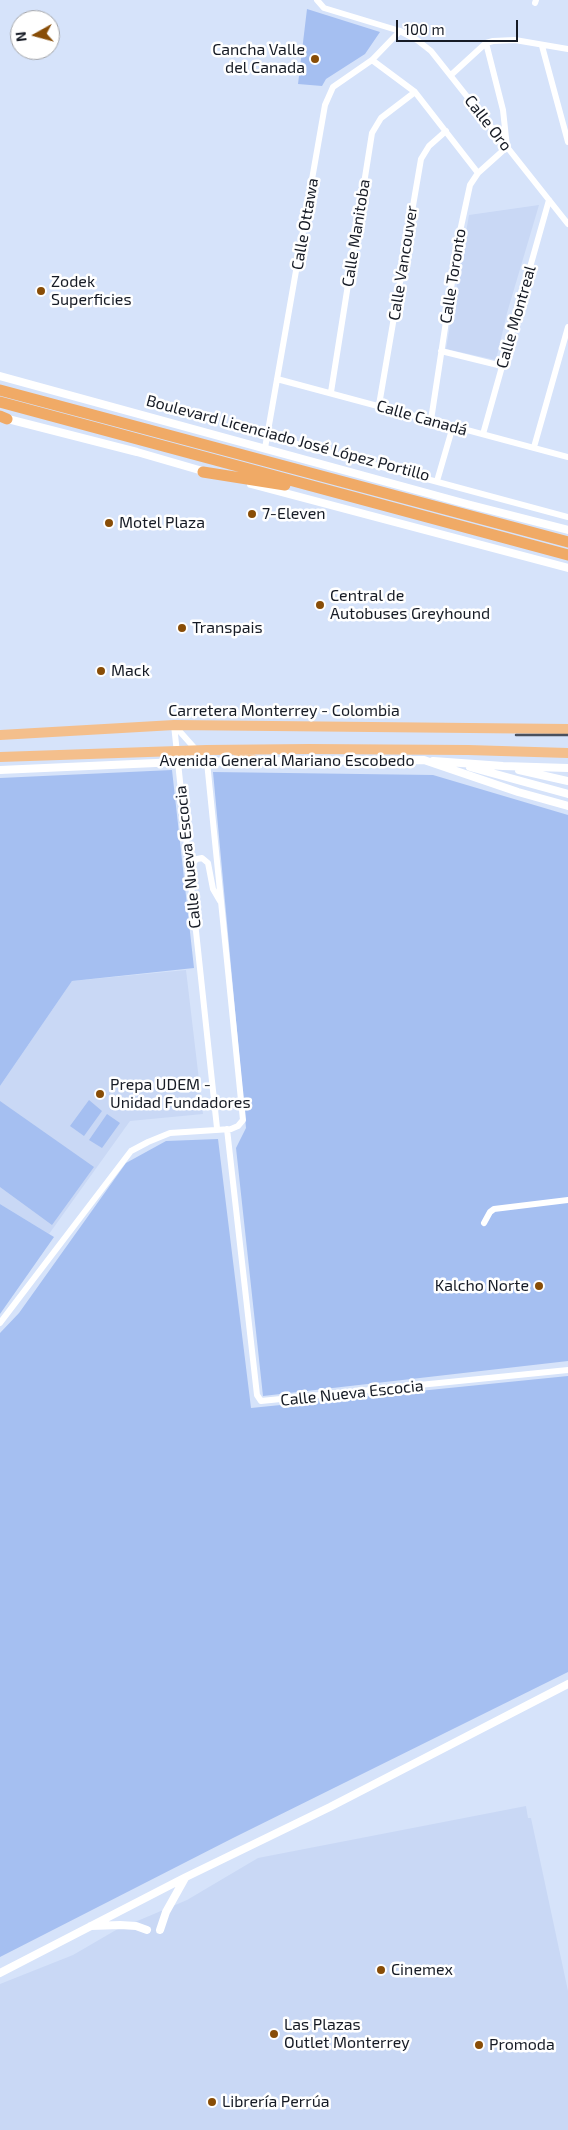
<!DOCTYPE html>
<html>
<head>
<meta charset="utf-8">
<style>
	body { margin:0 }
	#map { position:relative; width:568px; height:2130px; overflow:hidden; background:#d6e3fa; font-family:"Exo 2",sans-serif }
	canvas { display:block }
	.north { position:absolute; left:10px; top:10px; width:50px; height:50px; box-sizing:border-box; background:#fff; border:1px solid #a2a4a8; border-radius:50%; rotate:263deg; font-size:14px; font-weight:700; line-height:20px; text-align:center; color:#161b25 }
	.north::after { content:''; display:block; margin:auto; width:18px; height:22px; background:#884d07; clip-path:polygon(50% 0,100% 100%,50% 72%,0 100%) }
	.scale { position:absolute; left:396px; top:20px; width:122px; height:22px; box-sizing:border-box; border:2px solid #161b25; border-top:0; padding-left:6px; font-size:15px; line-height:18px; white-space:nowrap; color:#161b25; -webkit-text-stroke:4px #fff; paint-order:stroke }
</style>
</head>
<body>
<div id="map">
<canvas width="568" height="2130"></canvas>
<div class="north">N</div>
<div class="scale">100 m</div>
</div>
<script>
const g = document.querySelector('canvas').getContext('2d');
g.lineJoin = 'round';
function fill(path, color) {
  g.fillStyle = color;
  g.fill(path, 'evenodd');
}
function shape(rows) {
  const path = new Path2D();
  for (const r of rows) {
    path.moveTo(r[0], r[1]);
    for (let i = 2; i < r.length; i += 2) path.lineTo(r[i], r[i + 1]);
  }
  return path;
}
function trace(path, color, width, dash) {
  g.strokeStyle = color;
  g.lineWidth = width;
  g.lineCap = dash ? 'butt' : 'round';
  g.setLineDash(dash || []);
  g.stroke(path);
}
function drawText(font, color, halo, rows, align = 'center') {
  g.font = font + ' "Exo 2",sans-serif';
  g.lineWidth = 5;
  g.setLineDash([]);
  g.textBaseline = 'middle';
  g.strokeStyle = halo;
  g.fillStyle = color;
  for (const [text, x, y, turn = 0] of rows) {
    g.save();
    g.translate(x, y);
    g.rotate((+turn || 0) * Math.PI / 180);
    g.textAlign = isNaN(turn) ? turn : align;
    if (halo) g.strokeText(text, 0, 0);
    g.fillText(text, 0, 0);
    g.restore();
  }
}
fill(shape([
	[539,205,507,313,496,360,446,349,469,215],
	[186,970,203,1114,130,1121,49,1234,0,1204,0,1086,72,981],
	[526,1806,528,1818,531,1818,568,1991,568,2130,0,2130,0,1984,73,1955,116,1930,187,1900,258,1858]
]), '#c9d8f5');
fill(shape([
	[307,9,380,32,365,54,326,79,322,86,298,84],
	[172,770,194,968,72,981,0,1086,0,778],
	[213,772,433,775,568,815,568,1361,263,1396,236,1148,246,1128],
	[89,1100,102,1111,84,1136,70,1126],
	[0,1101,94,1167,52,1225,0,1187],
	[107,1114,120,1123,102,1148,89,1140],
	[218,1139,251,1408,568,1376,568,1672,233,1838,0,1957,0,1333,19,1313,126,1163,166,1141],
	[0,1204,54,1237,0,1314]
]), '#a5bff1');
trace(shape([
	[317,0,324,8,400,31,417,40,431,51,568,224],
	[535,3,536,0],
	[542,46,568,142],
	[372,60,415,92,478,173],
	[451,75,486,43,493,41,515,40,568,49],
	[441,351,502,366],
	[277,379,568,457],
	[331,392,372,133,381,118,415,92],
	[379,405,421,159,429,146,446,131],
	[431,420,459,236,470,185,478,173,507,147,503,110,486,43],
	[483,434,549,200],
	[267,436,568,517],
	[534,447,568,327],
	[265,448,325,105,333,87,372,60,400,31],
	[437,481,453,426],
	[174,725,217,1128],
	[189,866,197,859,202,858,208,863,213,889,220,901],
	[227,1129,257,1395,261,1401,568,1370],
	[484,1223,490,1212,494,1209,568,1200],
	[0,1323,131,1151,148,1142,170,1133,231,1129,238,1126,243,1120,207,762,174,725]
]), '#fff', 6);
trace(shape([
	[0,376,467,504,568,530],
	[4,418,137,452,206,472],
	[251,484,568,568],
	[433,761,503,766,568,768],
	[470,767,568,794],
	[0,770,178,762,424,760,518,792,568,806],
	[519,770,568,781],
	[91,1926,120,1925,136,1926,147,1930],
	[160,1930,166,1912,185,1878],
	[0,1973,186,1877,330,1807,568,1684]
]), '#fff', 8);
trace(shape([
	[0,735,174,725,568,729],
	[235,750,257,762],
	[0,757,207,750,309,749,468,750,568,753]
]), '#f4bf8c', 10);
trace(shape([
	[0,390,568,542],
	[0,402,568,555],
	[0,416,7,419],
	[203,472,285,485]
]), '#f0aa66', 11);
trace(shape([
	[516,735,568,735]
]), '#49505e', 2.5);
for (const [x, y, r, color] of [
	[315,59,5,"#884d07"],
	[41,291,5,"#884d07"],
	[252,514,5,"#884d07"],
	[109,523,5,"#884d07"],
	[320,605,5,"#884d07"],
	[182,628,5,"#884d07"],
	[101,671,5,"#884d07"],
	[100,1094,5,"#884d07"],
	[539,1286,5,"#884d07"],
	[381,1970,5,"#884d07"],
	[274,2034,5,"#884d07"],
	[479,2045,5,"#884d07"],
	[212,2102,5,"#884d07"]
]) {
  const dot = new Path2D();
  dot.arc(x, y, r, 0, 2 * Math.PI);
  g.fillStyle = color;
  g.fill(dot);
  trace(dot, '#fff', 2);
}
drawText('16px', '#161b25', '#fff', [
	["Cancha Valle",305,50,"right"],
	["del Canada",305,68,"right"],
	["Zodek",51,282],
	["Superficies",51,300],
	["7-Eleven",262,514],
	["Motel Plaza",119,523],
	["Central de",330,596],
	["Autobuses Greyhound",330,614],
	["Transpais",192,628],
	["Mack",111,671],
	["Prepa UDEM -",110,1085],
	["Unidad Fundadores",110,1103],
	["Kalcho Norte",529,1286,"right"],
	["Cinemex",391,1970],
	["Las Plazas",284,2025],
	["Outlet Monterrey",284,2043],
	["Promoda",489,2045],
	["Librería Perrúa",222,2102]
], 'left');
drawText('16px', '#161b25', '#fff', [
	["Calle Oro",488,123,52],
	["Calle Ottawa",305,224,-80],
	["Calle Manitoba",356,233,-81],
	["Calle Vancouver",403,263,-81],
	["Calle Toronto",453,276,-81],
	["Calle Montreal",516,317,-74],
	["Calle Canadá",422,418,16],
	["Boulevard Licenciado José López Portillo",288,438,15],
	["Carretera Monterrey - Colombia",284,711],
	["Avenida General Mariano Escobedo",287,761],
	["Calle Nueva Escocia",188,857,-96],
	["Calle Nueva Escocia",352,1393,-6]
]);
</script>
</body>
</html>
